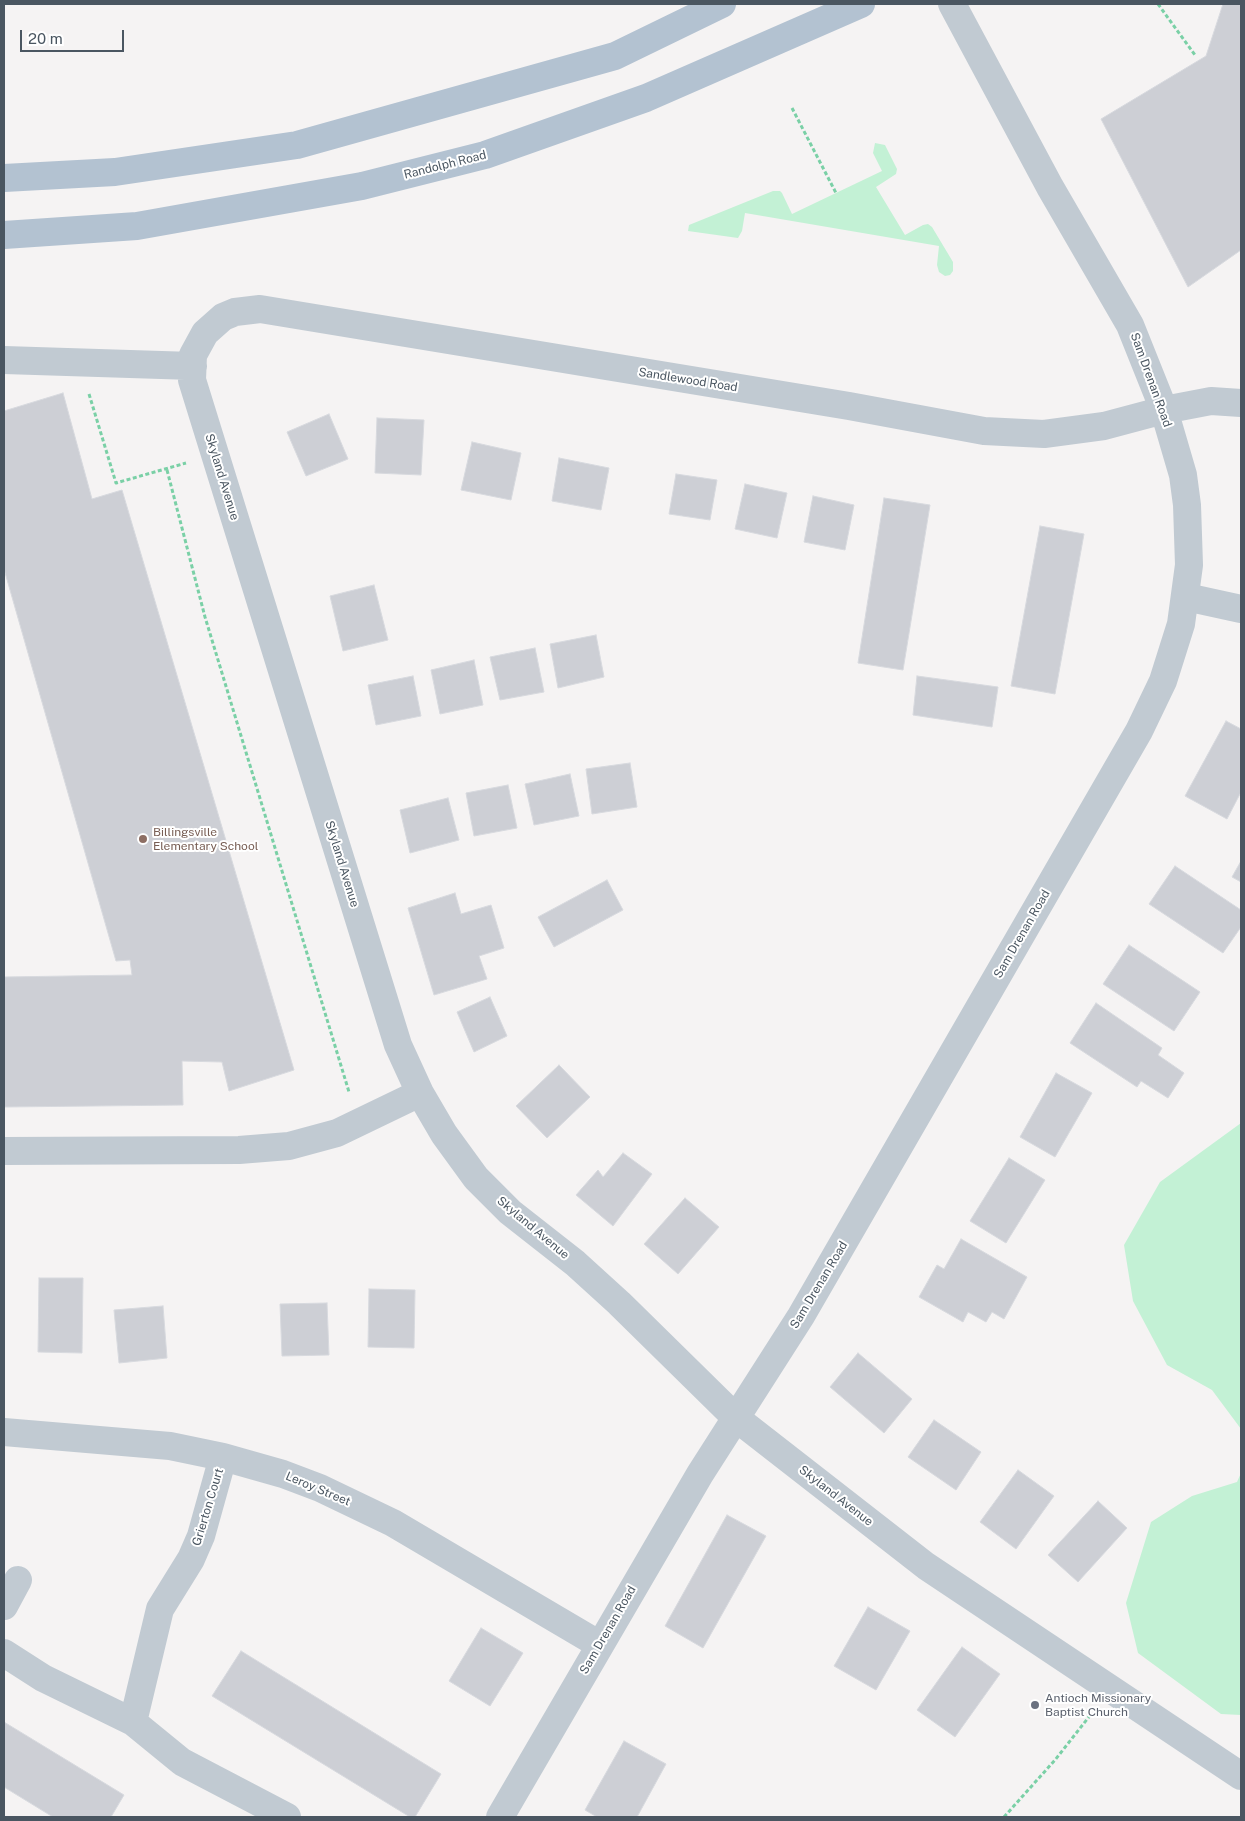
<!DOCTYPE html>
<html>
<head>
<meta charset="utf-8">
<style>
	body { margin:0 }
	#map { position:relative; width:1245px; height:1821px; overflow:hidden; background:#f5f3f3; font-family:"Public Sans",sans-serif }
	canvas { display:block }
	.frame { position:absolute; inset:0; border:5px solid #4a5661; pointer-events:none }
	.scale { position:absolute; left:20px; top:30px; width:104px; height:22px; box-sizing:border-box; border:2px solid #4a5661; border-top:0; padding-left:6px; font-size:15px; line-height:18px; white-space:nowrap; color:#4a5661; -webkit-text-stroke:4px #fff; paint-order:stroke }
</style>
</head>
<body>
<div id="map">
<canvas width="1245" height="1821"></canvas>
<div class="frame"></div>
<div class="scale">20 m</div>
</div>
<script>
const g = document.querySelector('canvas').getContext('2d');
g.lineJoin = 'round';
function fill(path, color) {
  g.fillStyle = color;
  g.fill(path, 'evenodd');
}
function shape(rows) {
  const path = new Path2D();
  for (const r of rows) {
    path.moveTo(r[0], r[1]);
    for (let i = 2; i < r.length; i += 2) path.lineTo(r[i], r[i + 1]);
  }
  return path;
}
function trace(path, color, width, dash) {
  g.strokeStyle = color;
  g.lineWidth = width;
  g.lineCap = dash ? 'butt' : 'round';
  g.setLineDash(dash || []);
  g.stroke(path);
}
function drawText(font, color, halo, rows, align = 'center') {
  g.font = font + ' "Public Sans",sans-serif';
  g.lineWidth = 4;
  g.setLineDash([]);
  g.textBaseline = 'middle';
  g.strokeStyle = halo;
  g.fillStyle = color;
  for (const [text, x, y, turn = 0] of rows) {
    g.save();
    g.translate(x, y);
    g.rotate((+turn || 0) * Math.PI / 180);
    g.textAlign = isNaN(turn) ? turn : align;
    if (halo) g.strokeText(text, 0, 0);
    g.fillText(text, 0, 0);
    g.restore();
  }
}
fill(shape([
	[875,143,885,145,897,169,896,174,876,187,905,235,923,225,928,224,932,227,953,262,953,271,950,275,945,276,939,272,937,265,939,246,745,213,742,231,738,238,688,231,689,225,773,191,780,191,782,193,792,214,882,171,873,153],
	[1241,1123,1241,1429,1212,1390,1167,1365,1133,1301,1124,1245,1160,1182],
	[1241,1473,1241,1715,1221,1714,1138,1653,1126,1603,1151,1522,1192,1496,1237,1482]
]), '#c3f1d5');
const building = shape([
	[1223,4,1241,4,1241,250,1188,287,1101,119,1206,56,1223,4],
	[63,393,92,499,122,490,294,1070,229,1091,222,1062,182,1061,183,1105,4,1107,4,977,132,975,130,960,116,961,4,569,4,411,63,393],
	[329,414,348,459,306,476,287,432,329,414],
	[377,418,424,420,421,475,375,473,377,418],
	[472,442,521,453,511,500,461,490,472,442],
	[559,458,609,468,601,510,552,501,559,458],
	[676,474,717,480,710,520,669,514,676,474],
	[745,484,787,493,777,538,735,529,745,484],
	[813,496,854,505,845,550,804,542,813,496],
	[884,498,930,505,903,670,858,663,884,498],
	[1040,526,1084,534,1055,694,1011,686,1040,526],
	[374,585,388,640,343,651,330,596,374,585],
	[596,635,604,677,558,688,550,644,596,635],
	[535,648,544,692,500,700,490,657,535,648],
	[474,660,483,705,440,714,431,670,474,660],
	[413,676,421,716,376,725,368,685,413,676],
	[917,676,998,687,992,727,913,715,917,676],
	[1226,721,1241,729,1241,792,1227,819,1185,796,1226,721],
	[630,763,637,807,592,814,586,769,630,763],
	[570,774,579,816,534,825,525,784,570,774],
	[508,785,517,828,474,836,466,793,508,785],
	[448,798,459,840,410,853,400,810,448,798],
	[1241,861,1241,882,1232,877,1241,861],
	[1175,866,1241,910,1241,927,1223,953,1149,904,1175,866],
	[607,880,623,910,554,947,538,917,607,880],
	[455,893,461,914,491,905,504,948,479,956,487,979,434,995,408,908,455,893],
	[1129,945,1200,992,1174,1031,1103,984,1129,945],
	[490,997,507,1036,474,1052,457,1012,490,997],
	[1096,1003,1162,1048,1158,1055,1184,1073,1168,1098,1141,1081,1137,1087,1070,1043,1096,1003],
	[559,1065,590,1097,547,1138,516,1106,559,1065],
	[1056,1073,1092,1093,1055,1157,1020,1137,1056,1073],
	[623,1153,652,1174,613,1226,576,1195,598,1170,603,1177,623,1153],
	[1009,1158,1045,1180,1006,1243,970,1221,1009,1158],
	[685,1198,719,1227,678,1274,644,1244,685,1198],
	[961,1239,1027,1277,1004,1319,992,1312,986,1322,968,1312,963,1322,919,1297,937,1265,944,1269,961,1239],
	[39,1278,83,1278,82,1353,38,1352,39,1278],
	[369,1289,415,1290,414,1348,368,1347,369,1289],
	[327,1303,329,1355,282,1356,280,1304,327,1303],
	[163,1306,167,1358,119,1363,114,1310,163,1306],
	[858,1353,912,1399,884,1433,830,1387,858,1353],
	[934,1420,981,1452,956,1490,908,1457,934,1420],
	[1018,1470,1054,1496,1016,1549,980,1522,1018,1470],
	[1098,1501,1127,1528,1078,1582,1048,1555,1098,1501],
	[727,1515,766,1536,703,1648,665,1626,727,1515],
	[868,1607,910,1631,876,1690,834,1666,868,1607],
	[481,1628,523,1653,490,1706,449,1681,481,1628],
	[962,1647,1000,1674,955,1737,917,1710,962,1647],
	[241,1651,441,1774,415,1817,410,1817,212,1696,241,1651],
	[4,1722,124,1795,111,1817,53,1817,4,1787,4,1722],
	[624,1741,666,1764,637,1817,597,1817,585,1810,624,1741]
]);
fill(building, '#cdcfd5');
trace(building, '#d7d9de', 1);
trace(shape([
	[1158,4,1195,55],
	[792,108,836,193],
	[89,394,116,483,186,463],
	[167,470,205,617,349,1092],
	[1004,1817,1055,1760,1092,1713]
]), '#7ad0a6', 3, [4, 2.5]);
trace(shape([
	[4,360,193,366],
	[1241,403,1211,401,1164,410,1104,426,1044,434,984,431,849,406,260,309,235,312,223,317,205,333,193,355,192,380,398,1045,420,1093,444,1134,476,1178,510,1212,575,1263,619,1303,736,1418,926,1566,1241,1776],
	[1186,597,1241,609],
	[4,1151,239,1150,289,1146,337,1133,420,1093],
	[4,1432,170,1446,223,1457,283,1474,320,1488,393,1523,600,1645],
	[223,1457,201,1536,191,1559,160,1609,133,1722,182,1762,287,1817],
	[4,1606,18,1580],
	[4,1653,43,1678,133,1722],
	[500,1817,700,1474,801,1316,1139,731,1163,681,1181,624,1189,565,1187,505,1183,475,1164,410,1130,325,1050,187,952,4]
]), '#c1cad2', 28);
trace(shape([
	[4,178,115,172,297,145,615,56,722,4],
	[4,235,137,226,362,186,485,155,646,98,861,4]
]), '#b3c2d1', 28);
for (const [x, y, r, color] of [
	[143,839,5,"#8d6e63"],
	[1035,1705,5,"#6b7280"]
]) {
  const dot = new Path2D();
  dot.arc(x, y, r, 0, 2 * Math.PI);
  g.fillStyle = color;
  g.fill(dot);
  trace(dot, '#fff', 2);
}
drawText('12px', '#4a5661', '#fff', [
	["Randolph Road",445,165,-14],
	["Sandlewood Road",688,380,9],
	["Sam Drenan Road",1151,380,70],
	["Skyland Avenue",222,477,73],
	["Skyland Avenue",342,864,73],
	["Sam Drenan Road",1022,934,-60],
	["Skyland Avenue",533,1228,40],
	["Sam Drenan Road",819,1285,-59],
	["Leroy Street",318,1489,23],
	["Skyland Avenue",836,1496,38],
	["Grierton Court",208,1507,-73],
	["Sam Drenan Road",608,1630,-60]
]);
drawText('12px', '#785e54', '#fff', [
	["Billingsville",153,832],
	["Elementary School",153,846]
], 'left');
drawText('12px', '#5b616d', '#fff', [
	["Antioch Missionary",1045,1698],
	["Baptist Church",1045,1712]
], 'left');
</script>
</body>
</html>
